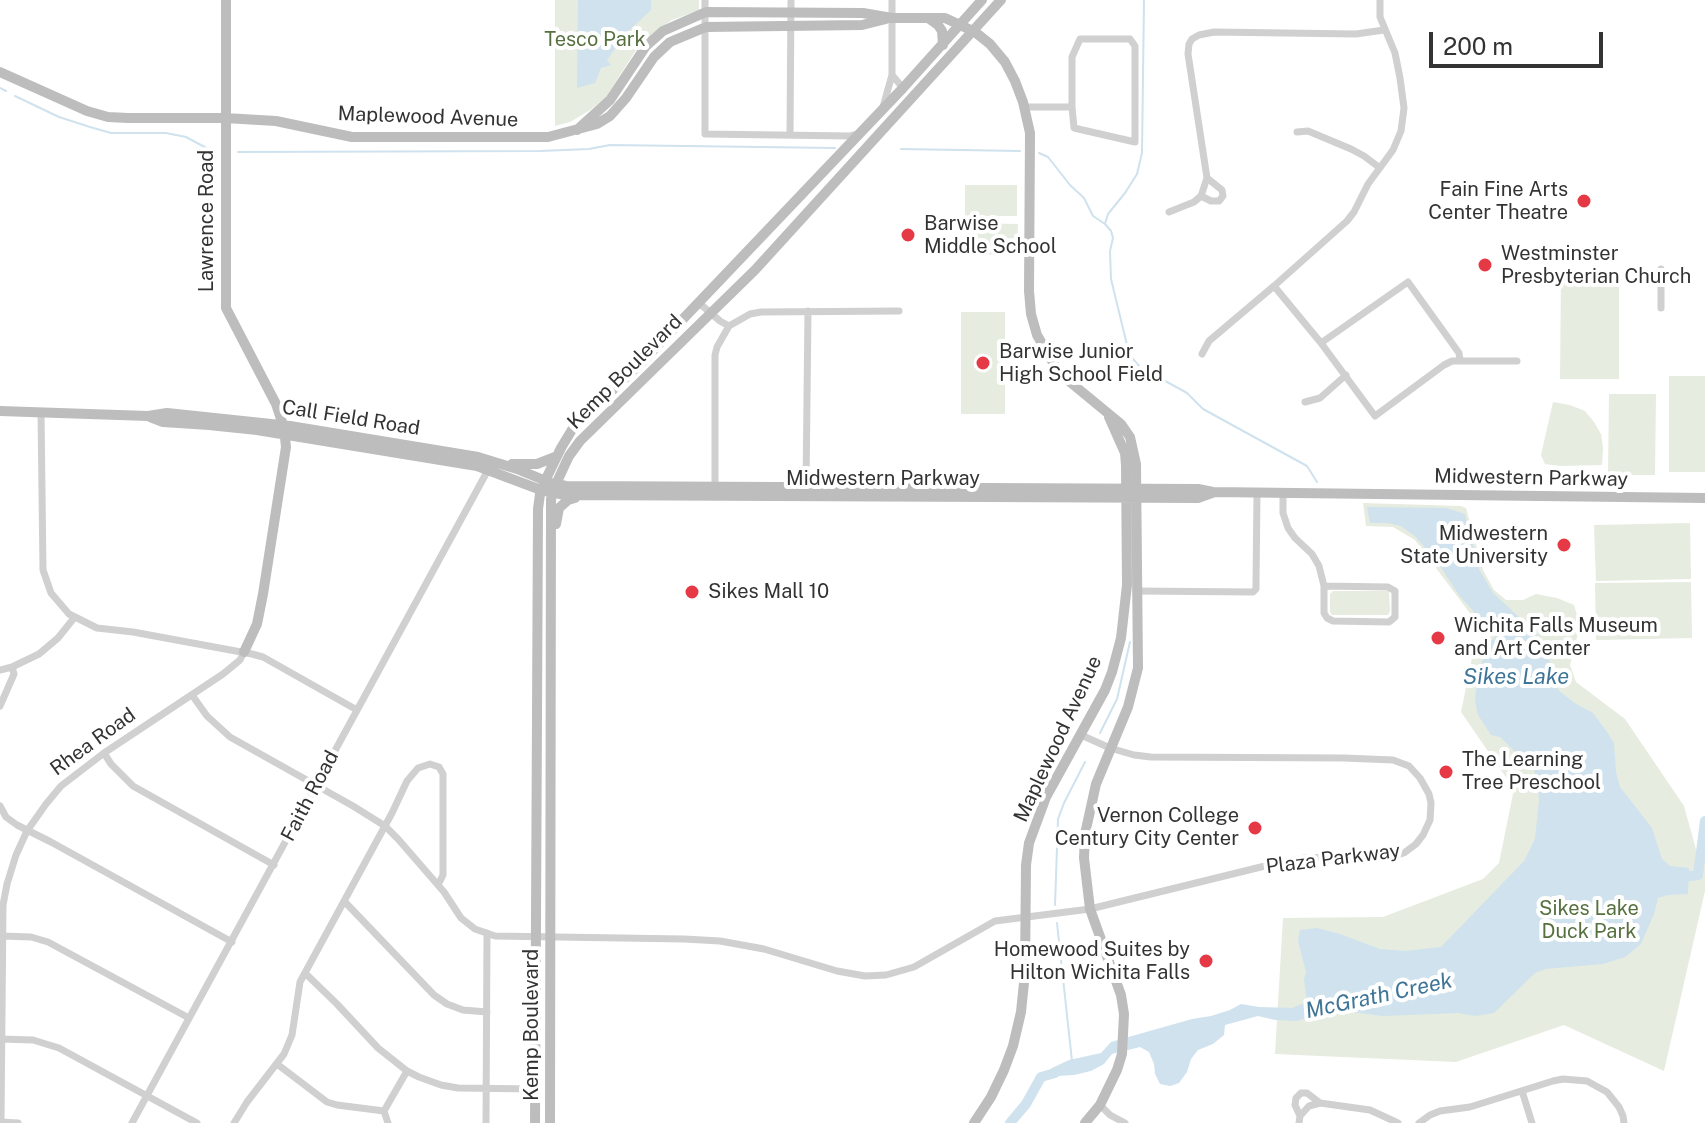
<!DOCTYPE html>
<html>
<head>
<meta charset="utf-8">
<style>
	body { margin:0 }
	#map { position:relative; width:1705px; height:1123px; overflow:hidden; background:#fff; font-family:"Public Sans",sans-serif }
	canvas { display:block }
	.scale { position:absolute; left:1429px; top:32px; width:174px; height:36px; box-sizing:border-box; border:4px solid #333; border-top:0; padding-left:10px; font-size:24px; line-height:28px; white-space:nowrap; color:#333; -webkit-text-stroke:6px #fff; paint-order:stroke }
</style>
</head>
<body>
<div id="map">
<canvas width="1705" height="1123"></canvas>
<div class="scale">200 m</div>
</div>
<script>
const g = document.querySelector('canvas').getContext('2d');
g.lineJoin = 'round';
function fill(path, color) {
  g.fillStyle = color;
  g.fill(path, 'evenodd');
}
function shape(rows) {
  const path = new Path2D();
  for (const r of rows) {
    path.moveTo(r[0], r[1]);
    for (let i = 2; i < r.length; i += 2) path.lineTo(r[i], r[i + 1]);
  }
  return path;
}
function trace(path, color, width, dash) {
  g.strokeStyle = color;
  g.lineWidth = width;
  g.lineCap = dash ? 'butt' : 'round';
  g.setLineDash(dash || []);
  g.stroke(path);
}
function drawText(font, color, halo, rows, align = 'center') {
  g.font = font + ' "Public Sans",sans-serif';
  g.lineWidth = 8;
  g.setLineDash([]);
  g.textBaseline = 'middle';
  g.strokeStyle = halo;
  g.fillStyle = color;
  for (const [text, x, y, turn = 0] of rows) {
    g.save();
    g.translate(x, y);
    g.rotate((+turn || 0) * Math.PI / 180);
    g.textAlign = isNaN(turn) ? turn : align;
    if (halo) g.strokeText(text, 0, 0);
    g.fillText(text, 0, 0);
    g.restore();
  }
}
fill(shape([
	[555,0,699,0,699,10,672,20,653,33,634,53,606,97,590,110,570,122,555,126],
	[965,185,1017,185,1017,216,965,216],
	[965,223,1018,224,1017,255,965,254],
	[1561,279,1619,280,1619,379,1560,379],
	[961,312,1005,312,1005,414,961,414],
	[1669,376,1705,376,1705,472,1669,472],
	[1609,394,1656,394,1655,475,1608,475],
	[1553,402,1570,405,1585,411,1594,422,1601,434,1603,448,1602,465,1560,466,1545,464,1541,455],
	[1363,503,1460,506,1466,508,1483,570,1494,590,1506,600,1523,600,1536,594,1557,598,1574,605,1580,625,1570,665,1576,682,1625,719,1684,806,1697,853,1705,855,1705,891,1664,1071,1564,1025,1456,1062,1275,1054,1283,918,1383,917,1483,879,1499,863,1514,789,1461,712,1473,653,1491,624,1475,620,1415,540,1393,527,1366,526],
	[1690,523,1691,579,1596,581,1594,525],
	[1691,582,1692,638,1596,640,1595,583],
	[1333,591,1389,591,1390,611,1388,615,1332,615,1330,612,1330,594]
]), '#e6ecdf');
fill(shape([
	[578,0,651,0,651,10,625,34,607,60,611,65,601,68,595,83,577,88],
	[1367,507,1446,508,1465,514,1479,569,1493,593,1535,632,1546,650,1559,691,1576,704,1593,713,1607,732,1614,743,1616,772,1620,787,1652,828,1662,859,1670,866,1689,868,1688,894,1668,895,1658,898,1654,914,1641,944,1625,957,1603,964,1545,969,1535,973,1494,1013,1475,1016,1458,1013,1383,1016,1351,1012,1324,1014,1296,1021,1275,1020,1258,1016,1225,1025,1224,1035,1213,1044,1198,1050,1191,1059,1187,1072,1179,1083,1170,1086,1160,1084,1155,1074,1154,1064,1149,1052,1140,1047,1112,1054,1104,1064,1091,1071,1074,1075,1041,1077,1052,1068,1069,1060,1101,1053,1111,1042,1192,1019,1211,1016,1230,1010,1241,1004,1259,1007,1292,1008,1307,1002,1304,980,1306,972,1298,941,1300,930,1317,928,1340,934,1380,949,1405,951,1441,947,1524,861,1535,839,1539,801,1538,785,1534,770,1500,737,1491,735,1478,715,1475,700,1477,679,1483,659,1489,644,1502,629,1496,622,1481,620,1459,595,1438,563,1416,537,1401,526,1388,523,1370,523]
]), '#cfe2ee');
trace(shape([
	[0,88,6,91],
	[15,96,59,117,90,127,111,133,166,133,186,137,214,152],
	[901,149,1020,151],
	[238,152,540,151,589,149,610,145,835,148],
	[1039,153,1048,157,1070,185,1084,198,1093,216,1105,224,1111,231,1113,238,1110,251,1111,279,1128,349,1133,359,1140,367,1187,393,1203,409,1307,466,1317,482],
	[1105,224,1108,214,1125,193,1137,174,1142,153,1144,0],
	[1100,733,1117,699,1130,642],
	[1055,905,1058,819,1064,803,1085,762],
	[1057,923,1072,1061]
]), '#cfe2ee', 2);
trace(shape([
	[1676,878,1698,875,1705,821],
	[1010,1123,1026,1104,1041,1077,1055,1073]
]), '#cfe2ee', 10);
trace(shape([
	[705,0,705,134,850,136,858,134],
	[892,0,892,75,903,88],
	[883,107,892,75],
	[1024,107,1072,107,1072,57,1080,39,1130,39,1135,46,1135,142,1074,128,1072,107],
	[1297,132,1308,131,1351,149,1364,156,1380,168],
	[790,134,791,0],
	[1201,196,1211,201,1219,201,1223,196,1222,190,1207,178],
	[1169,212,1194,202,1201,196,1207,178,1188,54,1189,44,1192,39,1199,35,1214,32,1356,34,1384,30],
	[1274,286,1321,343,1375,416,1444,365,1452,361,1517,361],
	[699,303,720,321,729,326,750,314,761,312,899,311],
	[1661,308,1661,269],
	[1321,343,1408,282,1459,353,1460,360],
	[1202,354,1209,341,1274,286,1347,221,1354,212,1368,184,1393,150,1401,131,1404,108,1400,78,1395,53,1380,17,1380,0],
	[1305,402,1320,398,1346,375],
	[41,412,43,570,51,593,69,614,97,628,133,632,252,654,263,657,357,710],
	[715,487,715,355,717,347,729,326],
	[806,487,808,311],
	[1283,493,1283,513,1288,528,1295,538,1312,554,1319,566,1324,586],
	[1324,586,1388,587,1395,591,1395,617,1389,622,1333,621,1327,618,1324,613,1324,586],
	[1136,591,1253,592,1256,589,1256,584,1257,493],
	[0,670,12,667,39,654,58,638,74,618],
	[192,695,207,716,230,737,353,806,385,826,398,839,444,892,461,918,475,929,495,936,684,939,720,941,764,949,837,971,865,976,886,975,914,967,995,921,1090,909,1269,865,1304,858,1397,855,1404,853,1416,844,1423,835,1430,820,1431,803,1429,794,1420,778,1409,766,1393,760,1344,758,1151,757,1134,755,1110,748,1081,735],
	[0,706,14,674,12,667],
	[104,753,111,764,133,786,274,865],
	[0,806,6,817,17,825,51,842,232,942],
	[344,901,434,995,447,1004,463,1010,487,1012],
	[2,936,31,937,48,942,189,1018],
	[305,973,337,1004,378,1048,407,1071,419,1077,441,1085,458,1088,535,1089],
	[0,1039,33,1040,59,1048,197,1123],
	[277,1064,327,1102,337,1105,384,1111,388,1123],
	[1522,1091,1532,1123],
	[1100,1105,1110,1115,1125,1123],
	[384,1111,407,1071],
	[1300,1116,1295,1105,1296,1098,1301,1093,1307,1093,1320,1103],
	[0,1122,18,1123],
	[1,1123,3,905,7,884,16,855,27,831,46,804,61,786,104,753,223,674,240,660,244,652],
	[132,1123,488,470],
	[234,1123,247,1102,284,1054,292,1035,300,982,392,813,407,781,418,768,430,764,439,767,443,774,443,875,438,885],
	[486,1123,487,933],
	[1299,1123,1300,1116,1309,1106,1320,1103,1370,1110,1398,1123],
	[1419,1123,1430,1115,1440,1111,1470,1107,1553,1081,1563,1079,1587,1081,1607,1092,1619,1107,1623,1116,1624,1123]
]), '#d0d0d0', 7);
trace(shape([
	[226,0,226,308,276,404,284,428,286,447,263,594,257,624,244,652],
	[928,18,938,25,942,31,943,45],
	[0,72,87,111,108,117,128,118,225,118,276,121,352,137,548,137,597,124,610,116,626,98,654,57,670,42,706,27,862,25,886,19],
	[577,130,610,100,646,46,663,31,706,12,863,13,892,18,945,18,975,32,990,44,1005,62,1015,81,1023,102,1030,133,1029,291,1031,314,1037,335,1055,366,1064,377,1121,424,1130,437,1136,464,1138,668,1128,707,1096,784,1085,834,1084,858,1090,909,1121,995,1124,1014,1122,1054,1117,1070,1100,1105,1085,1123],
	[0,411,148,416,167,413,290,426,478,457,517,469,551,483,566,486,1198,489,1213,492,1705,498],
	[150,417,163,422,209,425,257,430,477,466,541,490,565,495,1198,498,1212,493],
	[512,464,537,464,555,457],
	[556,524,559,508,568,500,575,498],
	[535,1123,538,509,540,494,545,481,561,448,573,428,642,362,903,88,982,0],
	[550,1123,551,499,556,484,569,456,580,441,755,270,1001,0],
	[974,1123,991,1097,1004,1070,1013,1046,1021,1012,1025,973,1026,865,1029,843,1046,797,1105,690,1112,672,1121,638,1127,585,1126,465,1125,453,1109,417]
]), '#bdbdbd', 10);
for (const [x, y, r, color] of [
	[1584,201,8,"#e63946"],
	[908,235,8,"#e63946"],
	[1485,265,8,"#e63946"],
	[983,363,8,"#e63946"],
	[1564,545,8,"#e63946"],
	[692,592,8,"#e63946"],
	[1438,638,8,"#e63946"],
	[1446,772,8,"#e63946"],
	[1255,828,8,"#e63946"],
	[1206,961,8,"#e63946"]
]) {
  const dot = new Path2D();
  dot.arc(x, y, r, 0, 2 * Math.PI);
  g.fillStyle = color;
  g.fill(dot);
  trace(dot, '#fff', 3);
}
drawText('20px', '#56703f', '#fff', [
	["Tesco Park",595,40],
	["Sikes Lake",1589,909],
	["Duck Park",1589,932]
]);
drawText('20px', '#333', '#fff', [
	["Maplewood Avenue",428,117,2],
	["Lawrence Road",207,221,-90],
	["Kemp Boulevard",625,372,-45],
	["Call Field Road",351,418,9],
	["Midwestern Parkway",1531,478,1],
	["Midwestern Parkway",883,479],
	["Maplewood Avenue",1058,739,-65],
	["Rhea Road",93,742,-36],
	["Faith Road",310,796,-62],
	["Plaza Parkway",1333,859,-7],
	["Kemp Boulevard",532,1025,-90]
]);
drawText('20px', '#333', '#fff', [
	["Fain Fine Arts",1568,190,"right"],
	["Center Theatre",1568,213,"right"],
	["Barwise",924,224],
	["Middle School",924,247],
	["Westminster",1501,254],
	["Presbyterian Church",1501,277],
	["Barwise Junior",999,352],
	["High School Field",999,375],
	["Midwestern",1548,534,"right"],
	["State University",1548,557,"right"],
	["Sikes Mall 10",708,592],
	["Wichita Falls Museum",1454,626],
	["and Art Center",1454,649],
	["The Learning",1462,760],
	["Tree Preschool",1462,783],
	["Vernon College",1239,816,"right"],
	["Century City Center",1239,839,"right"],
	["Homewood Suites by",1190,950,"right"],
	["Hilton Wichita Falls",1190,973,"right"]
], 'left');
drawText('italic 22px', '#3f7597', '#fff', [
	["Sikes Lake",1516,677],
	["McGrath Creek",1379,996,-12]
]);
</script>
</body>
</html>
